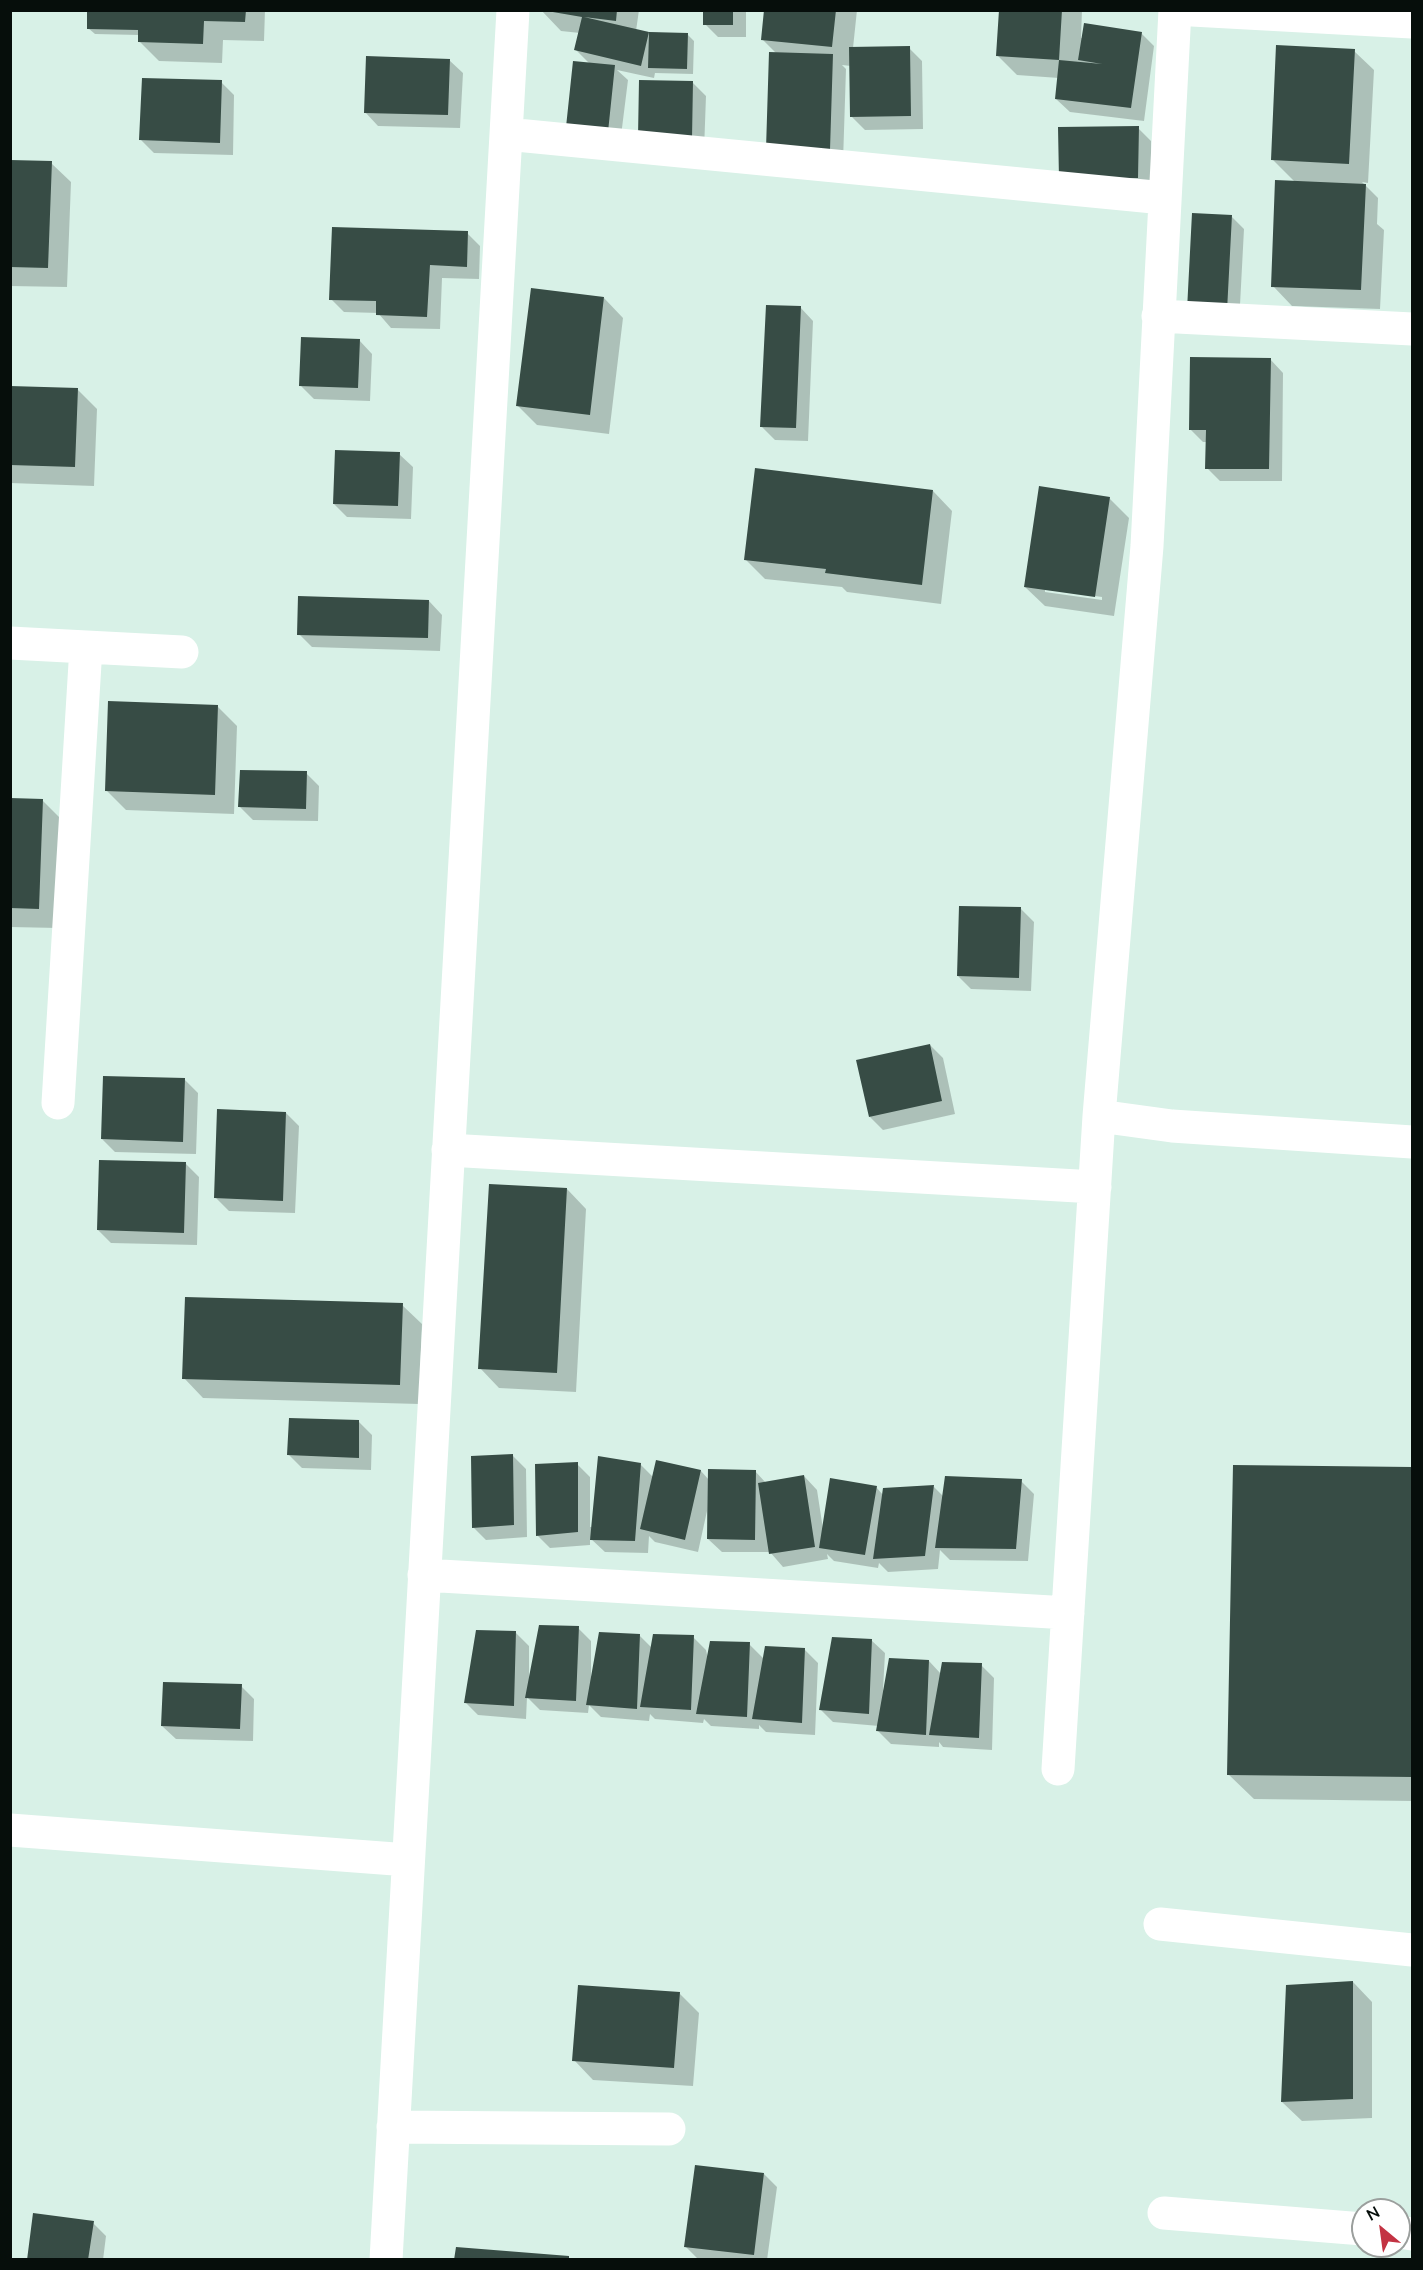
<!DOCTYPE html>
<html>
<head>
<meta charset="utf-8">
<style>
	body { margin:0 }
	#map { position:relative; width:1423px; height:2270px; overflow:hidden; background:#d8f1e7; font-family:"Nunito Sans",sans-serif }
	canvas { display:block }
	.frame { position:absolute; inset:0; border:12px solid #060e0b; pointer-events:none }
	.north { position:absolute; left:1351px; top:2198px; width:60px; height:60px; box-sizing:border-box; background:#fff; border:2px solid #9b9f9d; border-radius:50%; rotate:331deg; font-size:16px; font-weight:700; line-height:24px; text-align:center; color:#060e0b }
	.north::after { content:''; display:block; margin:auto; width:21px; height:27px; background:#c33343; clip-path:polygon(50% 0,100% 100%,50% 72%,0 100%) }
</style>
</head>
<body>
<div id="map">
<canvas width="1423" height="2270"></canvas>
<div class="frame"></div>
<div class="north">N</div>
</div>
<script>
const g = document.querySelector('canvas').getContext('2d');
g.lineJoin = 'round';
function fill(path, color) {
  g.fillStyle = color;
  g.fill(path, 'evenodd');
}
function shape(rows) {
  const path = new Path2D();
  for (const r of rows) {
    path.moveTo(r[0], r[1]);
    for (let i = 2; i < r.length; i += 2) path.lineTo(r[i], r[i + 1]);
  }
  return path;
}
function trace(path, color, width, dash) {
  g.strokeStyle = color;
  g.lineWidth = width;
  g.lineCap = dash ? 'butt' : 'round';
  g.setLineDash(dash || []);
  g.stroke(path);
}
fill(shape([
	[89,10,265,10,264,41,223,40,222,63,159,61,139,41,139,35,95,34,88,28],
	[541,10,639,10,636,31,688,35,694,41,693,74,655,73,654,78,617,70,628,80,620,144,581,140,590,64,576,50,580,33,561,31],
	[705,10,746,10,746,37,718,37,705,24],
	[766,10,857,10,853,48,909,48,922,61,923,129,865,130,852,117,851,66,842,65,846,69,843,162,780,161,777,54,763,40],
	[1000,10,1082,10,1081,38,1141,33,1154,46,1144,121,1070,112,1056,99,1059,78,1017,75,998,56],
	[1354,51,1374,70,1368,183,1362,182,1378,198,1377,224,1384,230,1380,309,1292,306,1273,286,1295,182,1273,160],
	[449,60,463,73,460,128,378,126,365,112],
	[221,82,234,95,233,155,154,153,141,140],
	[693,83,706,96,704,151,652,150],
	[1138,128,1151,141,1151,190,1073,191],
	[10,161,51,163,71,182,67,287,10,286],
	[1231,216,1244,229,1239,324,1202,322],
	[467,233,480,246,479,279,442,278,440,329,391,328,378,313,344,312,331,299],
	[604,298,623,318,609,434,537,425,518,406],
	[800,307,813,321,808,441,775,440,762,427],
	[359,340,372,354,370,401,314,399,301,386],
	[1270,359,1283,373,1282,481,1220,481,1207,468,1207,442,1203,442,1190,429],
	[10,388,78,390,97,409,94,486,10,483],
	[399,454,413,467,411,519,347,517,334,504],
	[933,491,952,511,941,604,847,592,842,587,765,579,745,559],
	[1109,498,1129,518,1114,616,1045,606,1025,587],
	[1045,589,1102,597,1102,600,1045,592],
	[429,601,442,615,440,651,312,647,299,634],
	[217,706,237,726,234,814,126,810,106,790],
	[306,773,319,786,318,821,253,820,240,807],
	[10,799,42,800,62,820,58,928,10,927],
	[1021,909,1034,922,1031,991,971,989,958,976],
	[930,1045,943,1058,955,1114,883,1130,870,1117],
	[185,1080,198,1093,196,1154,115,1152,102,1139],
	[286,1113,299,1126,295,1213,229,1211,216,1198],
	[186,1164,199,1177,197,1245,111,1243,98,1230],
	[567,1189,586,1209,576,1392,499,1388,480,1368],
	[402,1305,422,1324,419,1404,203,1398,184,1378],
	[359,1422,372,1435,371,1470,302,1468,289,1455],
	[513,1456,526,1469,527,1537,486,1540,473,1527],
	[577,1464,590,1477,590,1527,593,1527,640,1464,654,1478,701,1471,709,1480,755,1471,766,1483,804,1476,817,1490,823,1529,876,1487,883,1495,934,1487,944,1497,1021,1481,1034,1494,1028,1561,950,1560,940,1550,938,1569,888,1572,879,1563,878,1568,834,1561,827,1554,828,1559,783,1567,770,1552,722,1552,708,1539,707,1511,698,1552,655,1542,649,1536,648,1553,605,1552,590,1538,590,1545,550,1548,537,1535],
	[1234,1467,1412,1469,1412,1801,1254,1799,1228,1774],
	[578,1628,591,1641,591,1686,639,1635,652,1648,693,1637,706,1650,708,1659,749,1644,764,1659,805,1650,818,1663,815,1735,766,1732,759,1725,759,1729,711,1726,704,1719,703,1723,655,1719,650,1714,649,1721,601,1717,589,1705,588,1713,540,1710,527,1697,526,1719,478,1715,465,1702,516,1633,529,1646,529,1683],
	[871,1640,885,1653,883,1690,929,1661,941,1674,981,1665,994,1678,992,1750,943,1747,939,1742,939,1747,891,1744,878,1731,879,1726,833,1722,820,1709],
	[241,1686,254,1699,253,1741,176,1739,162,1726],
	[1353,1982,1372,2002,1372,2118,1302,2121,1282,2102],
	[679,1993,699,2013,693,2086,593,2080,574,2060],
	[764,2174,777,2187,767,2260,698,2259,685,2246],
	[93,2223,106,2236,103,2260,28,2260]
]), '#0003');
fill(shape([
	[87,10,246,10,245,22,204,21,203,44,138,42,138,30,87,29],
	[541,10,617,10,616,21,584,17,649,32,641,66,574,50,582,17],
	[703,10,733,10,733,25,703,25],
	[764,10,836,10,832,47,761,40],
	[999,10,1062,10,1059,60,996,56],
	[1084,23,1142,32,1131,108,1055,99,1059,60,1102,64,1078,60],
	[649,32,688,33,687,69,648,68],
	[1276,45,1355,49,1349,164,1271,160],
	[910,46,911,116,850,117,849,47],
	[769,52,833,54,830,150,766,149],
	[366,56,450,59,448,115,364,113],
	[573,61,615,65,608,132,566,127],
	[142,78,222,80,220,143,139,140],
	[639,80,693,81,692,139,638,137],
	[1139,126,1138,178,1059,179,1058,127],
	[10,160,52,161,48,268,10,267],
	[1275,180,1366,184,1361,290,1271,287],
	[1192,213,1232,215,1227,311,1187,310],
	[332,227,468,231,467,267,430,265,427,317,376,315,376,301,329,300],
	[531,288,604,297,590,415,516,406],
	[766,305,801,306,796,428,760,427],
	[301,337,360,339,358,388,299,386],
	[1190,357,1271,358,1269,469,1205,469,1206,430,1189,430],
	[10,386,78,388,75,467,10,465],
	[335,450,400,452,398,506,333,504],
	[755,468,933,490,922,585,825,573,826,569,744,560],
	[1039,486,1110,497,1095,597,1024,587],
	[298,596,429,600,428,638,297,635],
	[108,701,218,705,215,795,105,791],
	[240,770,307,771,306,809,238,807],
	[10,798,43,799,39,909,10,908],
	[959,906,1021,907,1019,978,957,976],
	[930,1044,942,1101,869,1117,856,1060],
	[103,1076,185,1078,183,1142,101,1139],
	[217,1109,286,1112,283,1201,214,1198],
	[99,1160,186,1162,184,1233,97,1230],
	[489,1184,567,1188,557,1373,478,1369],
	[185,1297,403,1303,400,1385,182,1379],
	[289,1418,359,1420,359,1458,287,1455],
	[513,1454,514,1525,472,1528,471,1456],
	[598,1456,641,1463,635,1541,590,1540],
	[656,1460,701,1470,685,1540,640,1529],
	[578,1462,578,1532,536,1536,535,1464],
	[1233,1465,1412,1467,1412,1777,1227,1775],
	[708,1469,756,1470,755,1540,707,1539],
	[804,1475,815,1547,769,1554,758,1483],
	[945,1476,1022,1479,1016,1549,935,1548],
	[830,1478,877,1486,865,1555,819,1548],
	[934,1485,925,1556,873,1559,883,1488],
	[539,1625,579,1626,576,1701,525,1698],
	[476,1630,516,1631,514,1706,464,1703],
	[599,1632,640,1634,637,1709,586,1705],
	[653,1634,694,1635,691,1710,640,1707],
	[832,1637,872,1639,869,1714,819,1710],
	[710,1641,750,1642,747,1717,696,1714],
	[765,1646,805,1648,802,1723,752,1719],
	[889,1658,929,1660,926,1735,876,1731],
	[942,1662,982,1663,979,1738,929,1735],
	[163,1682,242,1684,240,1729,161,1726],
	[1353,1981,1353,2099,1281,2102,1286,1985],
	[578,1985,680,1992,674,2068,572,2061],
	[695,2165,764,2173,754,2255,684,2247],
	[33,2213,94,2221,88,2260,27,2260],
	[456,2247,569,2256,569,2260,454,2260]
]), '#374c45');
trace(shape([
	[1192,10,1412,22],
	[506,134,1164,198],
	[1158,316,1412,329],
	[10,643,182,652],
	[58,1103,86,647],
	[1099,1116,1172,1126,1412,1142],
	[448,1150,1095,1187],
	[424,1575,1068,1613],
	[1058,1769,1099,1116,1147,546,1175,10],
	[10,1830,408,1860],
	[1160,1924,1412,1950],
	[393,2127,669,2129],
	[1164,2213,1363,2229],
	[1399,2232,1412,2234],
	[386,2260,513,10]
]), '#fff', 33);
</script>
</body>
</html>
